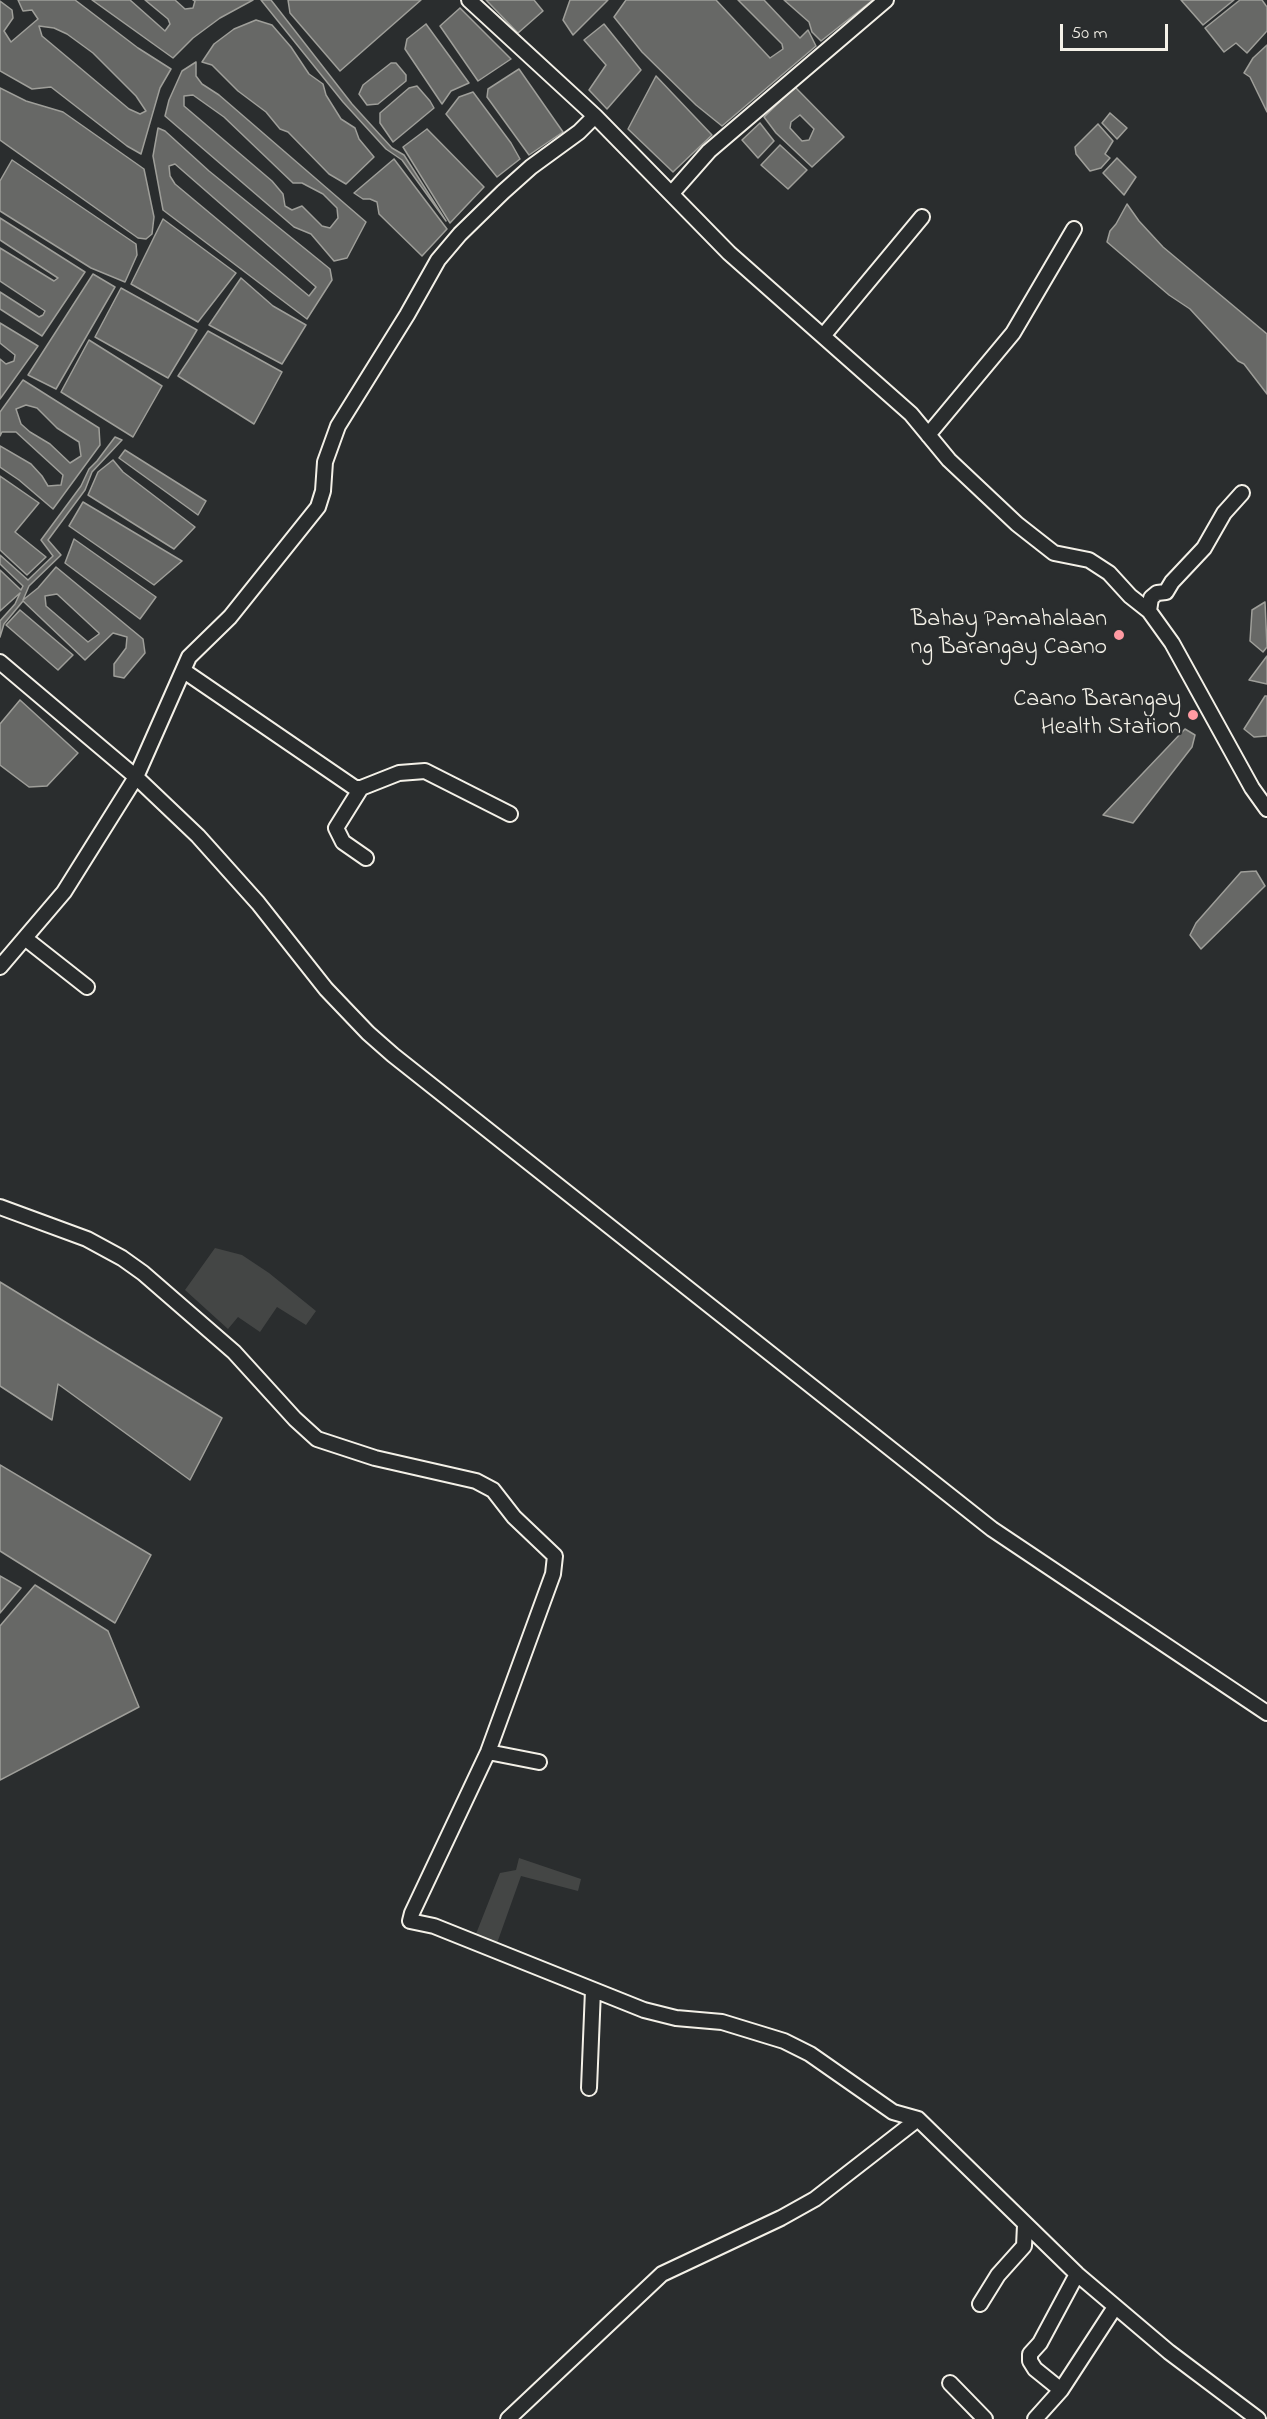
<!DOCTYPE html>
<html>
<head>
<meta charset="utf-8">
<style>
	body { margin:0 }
	#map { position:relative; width:1267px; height:2419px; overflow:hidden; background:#2a2d2e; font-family:"Indie Flower",sans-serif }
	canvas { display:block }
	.scale { position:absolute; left:1060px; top:24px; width:108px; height:27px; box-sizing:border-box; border:3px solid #f4f1e8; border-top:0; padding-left:8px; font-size:18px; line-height:21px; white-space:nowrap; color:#f4f1e8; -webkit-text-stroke:4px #2a2d2e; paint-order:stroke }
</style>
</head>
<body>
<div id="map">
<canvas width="1267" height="2419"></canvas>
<div class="scale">50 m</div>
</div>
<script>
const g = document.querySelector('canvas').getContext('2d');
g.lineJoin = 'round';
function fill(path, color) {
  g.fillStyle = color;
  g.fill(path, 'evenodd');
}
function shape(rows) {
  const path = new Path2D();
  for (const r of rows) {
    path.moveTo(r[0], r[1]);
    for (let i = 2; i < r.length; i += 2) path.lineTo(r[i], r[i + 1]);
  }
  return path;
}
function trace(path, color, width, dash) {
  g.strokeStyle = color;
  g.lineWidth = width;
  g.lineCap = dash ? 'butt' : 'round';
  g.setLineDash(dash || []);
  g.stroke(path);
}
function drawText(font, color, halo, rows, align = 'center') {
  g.font = font + ' "Indie Flower",sans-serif';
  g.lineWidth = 5;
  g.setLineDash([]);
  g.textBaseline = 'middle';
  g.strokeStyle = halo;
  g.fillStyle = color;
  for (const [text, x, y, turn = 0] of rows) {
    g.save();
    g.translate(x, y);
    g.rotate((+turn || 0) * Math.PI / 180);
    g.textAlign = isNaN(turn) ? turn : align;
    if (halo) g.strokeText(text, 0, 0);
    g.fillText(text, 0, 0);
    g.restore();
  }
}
fill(shape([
	[215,1248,242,1255,269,1273,316,1311,306,1325,277,1307,260,1332,238,1317,228,1329,185,1290],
	[519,1858,581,1879,578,1891,521,1876,496,1946,474,1939,500,1873,516,1870]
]), '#444645');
const water = shape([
	[18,0,75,0,138,48,171,69,160,88,141,154,127,146,51,87,32,89,0,71,0,1,12,10,13,18,4,31,11,42,38,19,32,10,23,11,18,0],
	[39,26,54,28,67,34,93,53,136,96,146,111,140,114,129,109,42,36,39,26],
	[92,0,130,0,165,31,170,24,168,19,145,0,175,0,185,9,193,8,195,1,193,0,253,0,220,18,193,38,173,58,92,0],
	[261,0,271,0,352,104,392,148,404,155,446,221,402,160,386,149,343,102,261,0],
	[288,0,421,0,340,71,290,13,288,0],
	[486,0,534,0,543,11,518,33,486,0],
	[570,0,608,0,573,35,563,20,570,0],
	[626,0,716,0,770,58,783,49,782,44,738,0,764,0,800,38,808,30,816,46,722,126,696,105,642,52,614,17,626,0],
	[784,0,873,0,821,41,812,32,809,22,784,0],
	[1181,0,1234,0,1203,25,1181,0],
	[1240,0,1262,0,1267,7,1267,31,1247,53,1236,43,1224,52,1205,28,1240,0],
	[460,8,511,59,478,81,440,26,460,8],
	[256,20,272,25,291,47,309,74,323,84,326,95,341,119,355,128,359,139,374,157,346,184,329,174,288,132,280,129,266,112,238,91,212,65,202,62,214,44,234,29,256,20],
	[426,24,469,83,451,91,442,104,405,49,407,39,426,24],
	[604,24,641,70,607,109,589,90,606,65,584,40,604,24],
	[1267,45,1267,112,1250,77,1244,73,1253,58,1267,45],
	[196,62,196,76,202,84,219,95,366,222,347,258,334,261,311,234,294,227,165,116,169,100,182,71,196,62],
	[193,95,224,117,293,183,302,183,323,194,337,208,338,218,330,228,322,226,302,206,292,210,285,206,283,194,272,181,184,106,184,96,193,95],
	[391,63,396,63,406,75,406,81,378,104,367,105,359,94,363,85,391,63],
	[519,69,563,132,529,155,487,97,488,89,519,69],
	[656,76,712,135,673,172,628,129,656,76],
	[417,86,430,101,434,108,393,142,380,123,380,113,409,88,417,86],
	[795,87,844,137,812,167,776,133,764,117,795,87],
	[800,115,814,129,809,140,802,141,790,128,791,122,800,115],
	[0,88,26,101,63,112,144,169,154,217,152,234,146,239,138,238,0,140,0,88],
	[473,92,511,143,520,159,497,177,446,114,459,97,473,92],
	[1110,113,1127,128,1117,139,1102,123,1110,113],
	[760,123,774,141,758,158,742,140,760,123],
	[1098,124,1113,141,1105,154,1110,158,1101,168,1090,171,1076,154,1075,147,1098,124],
	[158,128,165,131,209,171,330,269,332,280,307,319,163,210,153,156,158,128],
	[175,164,316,287,309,296,175,184,170,176,169,166,175,164],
	[427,129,484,187,450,223,403,147,427,129],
	[780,145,807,170,788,189,761,165,780,145],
	[1117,158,1136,177,1124,195,1103,173,1117,158],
	[394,159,447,229,422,256,379,214,377,202,370,199,363,199,354,193,394,159],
	[12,160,136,244,137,255,125,282,91,268,0,211,0,181,12,160],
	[1127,204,1139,221,1163,247,1267,334,1267,394,1244,364,1238,361,1190,309,1169,295,1107,242,1110,231,1116,224,1127,204],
	[0,218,85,272,42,336,0,309,0,292,39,317,43,315,45,311,0,281,0,248,54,281,58,278,0,240,0,218],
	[163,219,236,273,198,322,131,284,163,219],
	[93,274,115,287,56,389,28,375,93,274],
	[241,278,273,306,306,325,282,364,209,325,241,278],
	[121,288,197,330,168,378,95,337,121,288],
	[0,323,38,346,0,399,0,359,6,364,14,361,15,355,0,343,0,323],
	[208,331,282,372,254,424,178,376,208,331],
	[89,340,162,386,133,437,61,392,89,340],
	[23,380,99,428,100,445,53,509,19,480,0,467,0,446,31,464,42,476,48,486,61,485,63,475,16,432,2,432,0,436,0,412,23,380],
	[26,405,37,408,57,428,79,442,81,456,70,463,50,444,30,432,21,424,16,409,26,405],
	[115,437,122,440,92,472,85,490,48,540,61,555,29,586,23,600,38,588,56,567,143,639,145,653,124,678,114,676,114,664,126,648,127,637,113,633,85,660,23,601,4,624,0,637,0,621,15,604,20,593,0,611,0,570,21,590,23,586,0,564,0,555,28,580,53,556,41,540,81,486,89,469,97,461,115,437],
	[57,594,99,633,99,634,88,642,46,606,45,596,57,594],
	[125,450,206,501,198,515,119,458,125,450],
	[113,460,123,472,195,527,174,549,88,495,98,472,113,460],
	[0,476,39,503,15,532,46,557,27,575,0,550,0,476],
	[83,502,182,561,154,585,69,526,83,502],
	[74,539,156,597,140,619,65,563,74,539],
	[1265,602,1267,647,1263,652,1250,641,1252,610,1265,602],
	[20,610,73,655,58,670,6,625,20,610],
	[1267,656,1267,684,1249,680,1267,656],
	[1265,696,1267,696,1267,736,1254,737,1244,729,1265,696],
	[20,700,78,753,47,786,29,787,0,765,0,724,20,700],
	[1185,729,1195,735,1192,747,1133,823,1103,815,1185,729],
	[1256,871,1265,886,1201,949,1190,935,1196,923,1241,872,1256,871],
	[0,1282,222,1418,190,1480,58,1384,52,1420,0,1386,0,1282],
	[0,1465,151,1555,115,1623,0,1551,0,1465],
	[0,1576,21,1588,0,1613,0,1576],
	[35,1585,108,1631,139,1707,0,1780,0,1626,35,1585]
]);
fill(water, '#676866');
trace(water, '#9f9f9a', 1.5);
const minor = shape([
	[595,116,729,253,911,414,949,460,1017,524,1054,553,1089,560,1109,573,1130,596,1149,611,1172,643,1252,788,1267,809],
	[672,193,709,151,886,0],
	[823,336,922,217],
	[928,435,1013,333,1074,229],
	[1149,611,1151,598,1157,593,1166,592,1172,582,1204,548,1224,513,1242,493],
	[0,662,136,777,198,836,258,903,326,989,368,1033,393,1055,992,1529,1267,1713],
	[184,671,355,788,361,788,399,773,425,771,510,814],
	[361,788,336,828,343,842,366,858],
	[26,939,87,987],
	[0,967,64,892,136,777,189,657,230,617,318,507,323,491,325,462,338,426,407,315,438,260,460,234,503,192,531,167,579,132,595,116,469,0],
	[0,1207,87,1239,122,1258,143,1273,234,1352,295,1419,317,1439,375,1458,476,1481,493,1490,514,1517,555,1556,553,1574,488,1752,412,1913,410,1921,434,1926,644,2010,676,2018,722,2022,784,2041,810,2054,893,2112,918,2119,1077,2274,1169,2352,1258,2419],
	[488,1752,539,1762],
	[589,2088,593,1990],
	[980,2304,998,2275,1024,2246,1025,2225],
	[950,2383,985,2419],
	[1061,2390,1035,2369,1030,2361,1030,2354,1040,2343,1077,2274],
	[508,2419,662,2274,781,2218,815,2199,918,2119],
	[1035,2419,1061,2390,1115,2307]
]);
trace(minor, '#f4f1e8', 18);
trace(minor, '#2a2d2e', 14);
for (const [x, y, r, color] of [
	[1119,635,6,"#ff9aa2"],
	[1193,715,6,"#ff9aa2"]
]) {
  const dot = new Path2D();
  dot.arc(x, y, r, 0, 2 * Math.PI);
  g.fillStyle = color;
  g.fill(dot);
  trace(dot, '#2a2d2e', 2);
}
drawText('24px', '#f4f1e8', '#2a2d2e', [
	["Bahay Pamahalaan",1107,621],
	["ng Barangay Caano",1107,649],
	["Caano Barangay",1181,701],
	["Health Station",1181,729]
], 'right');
</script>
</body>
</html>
